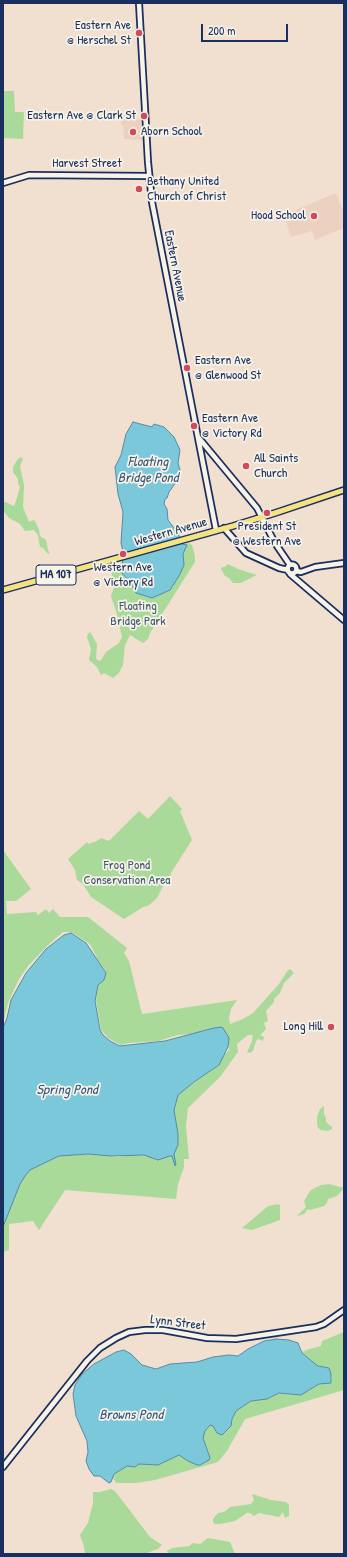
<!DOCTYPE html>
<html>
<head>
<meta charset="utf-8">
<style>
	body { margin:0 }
	#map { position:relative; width:347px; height:1557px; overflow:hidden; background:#f1dfd0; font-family:"Patrick Hand",sans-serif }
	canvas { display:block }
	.frame { position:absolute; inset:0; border:4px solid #1b2f5e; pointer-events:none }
	.scale { position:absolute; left:201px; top:24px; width:87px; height:18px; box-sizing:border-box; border:2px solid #1b2f5e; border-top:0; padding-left:5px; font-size:12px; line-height:14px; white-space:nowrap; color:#1b2f5e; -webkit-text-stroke:3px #f7f3e8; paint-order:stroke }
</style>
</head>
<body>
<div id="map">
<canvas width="347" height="1557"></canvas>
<div class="frame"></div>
<div class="scale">200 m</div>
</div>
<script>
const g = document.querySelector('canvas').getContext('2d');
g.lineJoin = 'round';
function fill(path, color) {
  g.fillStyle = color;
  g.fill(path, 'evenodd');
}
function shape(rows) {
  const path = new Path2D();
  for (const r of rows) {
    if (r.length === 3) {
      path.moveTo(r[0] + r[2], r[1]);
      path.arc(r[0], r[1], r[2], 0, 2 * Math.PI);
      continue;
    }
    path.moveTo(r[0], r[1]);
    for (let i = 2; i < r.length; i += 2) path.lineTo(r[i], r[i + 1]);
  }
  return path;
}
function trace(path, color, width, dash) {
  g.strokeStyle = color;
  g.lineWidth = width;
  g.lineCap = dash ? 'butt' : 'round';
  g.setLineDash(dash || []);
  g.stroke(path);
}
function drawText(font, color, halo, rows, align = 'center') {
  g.font = font + ' "Patrick Hand",sans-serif';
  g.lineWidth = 3.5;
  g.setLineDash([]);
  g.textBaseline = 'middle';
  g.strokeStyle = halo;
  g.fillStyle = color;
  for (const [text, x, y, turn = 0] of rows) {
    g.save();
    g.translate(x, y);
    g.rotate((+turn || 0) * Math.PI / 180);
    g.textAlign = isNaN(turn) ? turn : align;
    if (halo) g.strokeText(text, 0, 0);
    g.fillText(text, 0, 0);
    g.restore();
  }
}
fill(shape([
	[121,113,128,113,128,119,141,120,142,140,124,139,123,125,121,125],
	[336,193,344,213,344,228,315,240,312,231,291,237,284,215]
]), '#edd1c0');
fill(shape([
	[3,91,14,91,15,112,24,112,23,139,3,138],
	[21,457,23,459,20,466,24,485,23,507,29,522,33,520,35,521,39,530,40,536,46,540,48,550,50,554,47,553,43,548,40,547,38,535,34,530,25,531,20,524,9,518,3,510,3,501,14,506,16,501,20,487,18,483,18,479,13,472,13,467,17,460],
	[189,543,192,545,195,556,195,562,150,633,148,639,143,643,130,635,125,645,123,665,119,673,113,678,104,673,101,675,97,667,89,660,91,649,87,637,88,634,90,632,97,644,96,659,99,661,101,660,106,652,119,643,122,637,117,614,111,596,114,587,111,569,117,567,122,561,122,569,124,577,132,585,165,593,170,589,171,587,180,545],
	[228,564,238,569,257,575,241,583,233,583,229,578,225,576,221,569,222,567,225,567],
	[170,796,182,809,180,811,192,840,171,873,170,877,166,880,157,898,148,906,143,907,124,919,91,897,83,884,77,880,75,870,68,859,87,842,88,844,97,841,101,838,109,841,139,811,148,819],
	[3,850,31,889,16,901,6,901,7,914,36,912,38,915,46,909,49,913,53,909,60,917,88,917,127,948,124,953,129,961,142,1014,237,1000,231,1009,229,1018,230,1024,243,1019,253,1013,279,984,288,970,290,969,294,973,284,983,280,993,274,999,274,1002,266,1011,268,1021,264,1023,266,1029,260,1035,264,1037,263,1041,258,1039,256,1041,253,1051,250,1053,247,1052,248,1050,252,1041,253,1035,248,1035,237,1044,238,1052,220,1077,188,1108,186,1126,189,1159,184,1159,184,1167,178,1184,176,1199,65,1190,39,1230,33,1221,9,1224,9,1250,3,1252,3,1218,15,1189,27,1170,62,1155,99,1154,118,1157,128,1155,150,1156,170,1109,179,1093,219,1065,224,1055,229,1050,229,1044,228,1036,224,1029,192,1034,178,1035,158,1041,129,1043,121,1045,108,1038,101,1030,96,1001,98,982,106,974,105,970,98,960,90,944,71,932,63,932,47,946,28,966,19,979,13,992,8,1003,3,1024],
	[324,1106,324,1114,326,1118,326,1122,332,1127,332,1129,328,1131,321,1130,318,1128,317,1124,317,1117,320,1109],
	[329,1184,344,1188,337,1196,328,1199,327,1203,324,1206,310,1210,308,1209,304,1214,297,1216,306,1207,304,1201,311,1190,321,1185],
	[278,1204,280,1205,280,1220,252,1230,242,1228,268,1206],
	[344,1332,344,1390,245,1419,227,1451,218,1462,155,1480,136,1483,116,1483,115,1481,112,1476,114,1474,127,1466,135,1467,139,1464,158,1465,179,1455,197,1465,205,1462,210,1458,203,1438,205,1431,210,1425,213,1426,216,1432,229,1429,231,1426,232,1419,236,1411,251,1401,270,1398,279,1393,297,1395,309,1391,313,1387,321,1383,330,1383,332,1379,329,1368,315,1365,302,1352,309,1349,321,1346,322,1341],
	[111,1489,115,1491,150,1537,162,1545,158,1549,144,1554,85,1554,84,1546,80,1535,88,1523,93,1503,93,1492,100,1492],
	[252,1494,271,1500,286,1502,289,1505,289,1516,285,1518,283,1512,279,1517,259,1513,254,1516,250,1513,247,1513,235,1521,220,1524,215,1524,213,1522,213,1519,218,1513,224,1512,230,1507,251,1504,254,1500],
	[208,1538,230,1542,235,1554,169,1554,167,1551,172,1548,189,1546,193,1543,200,1544]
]), '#aada9a');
const water = shape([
	[133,422,152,427,154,424,164,427,174,437,180,450,178,463,180,470,179,478,169,492,167,498,165,499,164,504,167,509,168,520,178,533,182,544,187,545,183,554,184,565,179,576,170,590,152,598,136,593,132,585,122,573,123,552,121,543,123,512,118,494,115,467,121,455,126,434,133,422],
	[71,933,86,943,106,973,104,980,98,985,95,1001,100,1030,103,1035,110,1041,120,1046,165,1041,214,1028,221,1027,223,1028,229,1038,228,1047,219,1065,194,1082,178,1095,174,1110,178,1134,178,1145,174,1154,176,1165,175,1166,172,1156,170,1156,158,1160,144,1155,111,1156,88,1154,59,1156,36,1167,30,1170,25,1176,20,1184,3,1227,3,1028,7,1018,11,1000,26,973,46,949,64,935,71,933],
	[276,1339,289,1340,298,1343,302,1353,314,1363,318,1366,329,1368,331,1374,331,1383,319,1384,301,1395,279,1393,267,1399,251,1401,236,1411,232,1419,231,1426,222,1435,217,1433,213,1426,210,1425,205,1431,203,1438,210,1458,209,1460,200,1465,197,1465,188,1461,179,1455,158,1465,139,1464,135,1467,127,1466,114,1474,111,1482,109,1483,100,1476,94,1476,89,1469,86,1461,88,1452,87,1441,76,1416,73,1394,75,1385,82,1374,94,1364,116,1352,124,1350,131,1354,142,1365,156,1369,170,1364,197,1362,213,1357,229,1355,238,1356,248,1349,264,1341,276,1339]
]);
fill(water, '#7bc8da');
trace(water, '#558ba8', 1);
const secondary = shape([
	[139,3,148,162,152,202,216,530],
	[3,183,29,175,149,176],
	[198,437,257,508,275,543,290,565],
	[224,528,246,553,279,568,288,570],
	[292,569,4.5],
	[296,571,301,572,315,567,344,563],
	[290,574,344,620],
	[3,1467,87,1361,100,1348,116,1338,129,1332,145,1330,163,1330,207,1338,236,1339,316,1327,324,1324,344,1310]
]);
const primary = shape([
	[3,590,233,526,275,513,344,490]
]);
trace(secondary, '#1b2f5e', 8);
trace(primary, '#1b2f5e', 8);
trace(secondary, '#f7f3e8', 4.5);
trace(primary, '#f5e382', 5);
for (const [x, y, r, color] of [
	[139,33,4,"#d1495b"],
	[144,116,4,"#d1495b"],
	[133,132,4,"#d1495b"],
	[139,189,4,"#d1495b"],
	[314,216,4,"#d1495b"],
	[187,368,4,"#d1495b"],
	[194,426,4,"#d1495b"],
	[246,466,4,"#d1495b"],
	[267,513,4,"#d1495b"],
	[123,554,4,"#d1495b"],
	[331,1027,4,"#d1495b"]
]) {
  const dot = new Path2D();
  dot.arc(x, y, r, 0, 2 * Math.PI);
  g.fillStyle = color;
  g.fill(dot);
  trace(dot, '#f7f3e8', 1.5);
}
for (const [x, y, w] of [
	[56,575,40]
]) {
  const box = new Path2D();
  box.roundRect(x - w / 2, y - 10, w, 20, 3);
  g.fillStyle = '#f7f3e8';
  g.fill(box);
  trace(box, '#1b2f5e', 1);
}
drawText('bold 12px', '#1b2f5e', null, [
	["MA 107",56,575]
]);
drawText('13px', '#1b2f5e', '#f7f3e8', [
	["Eastern Ave",131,26,"right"],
	["@ Herschel St",131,41,"right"],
	["Eastern Ave @ Clark St",136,116,"right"],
	["Aborn School",141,132],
	["Bethany United",147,182],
	["Church of Christ",147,197],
	["Hood School",306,216,"right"],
	["Eastern Ave",195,361],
	["@ Glenwood St",195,376],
	["Eastern Ave",202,419],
	["@ Victory Rd",202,434],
	["All Saints",254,459],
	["Church",254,474],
	["President St",267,527,"center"],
	["@ Western Ave",267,542,"center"],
	["Western Ave",123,568,"center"],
	["@ Victory Rd",123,583,"center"],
	["Long Hill",323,1027,"right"]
], 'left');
drawText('13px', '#1b2f5e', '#f7f3e8', [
	["Harvest Street",87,164],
	["Eastern Avenue",175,266,79],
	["Western Avenue",171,532,-16],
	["Lynn Street",178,1323,7]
]);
drawText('13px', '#3f5a6d', '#f7f3e8', [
	["Floating",138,607],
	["Bridge Park",138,622],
	["Frog Pond",127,866],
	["Conservation Area",127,881]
]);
drawText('italic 14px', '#33557d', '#f7f3e8', [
	["Floating",148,462],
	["Bridge Pond",148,478],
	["Spring Pond",67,1090],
	["Browns Pond",131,1415]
]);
</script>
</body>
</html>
